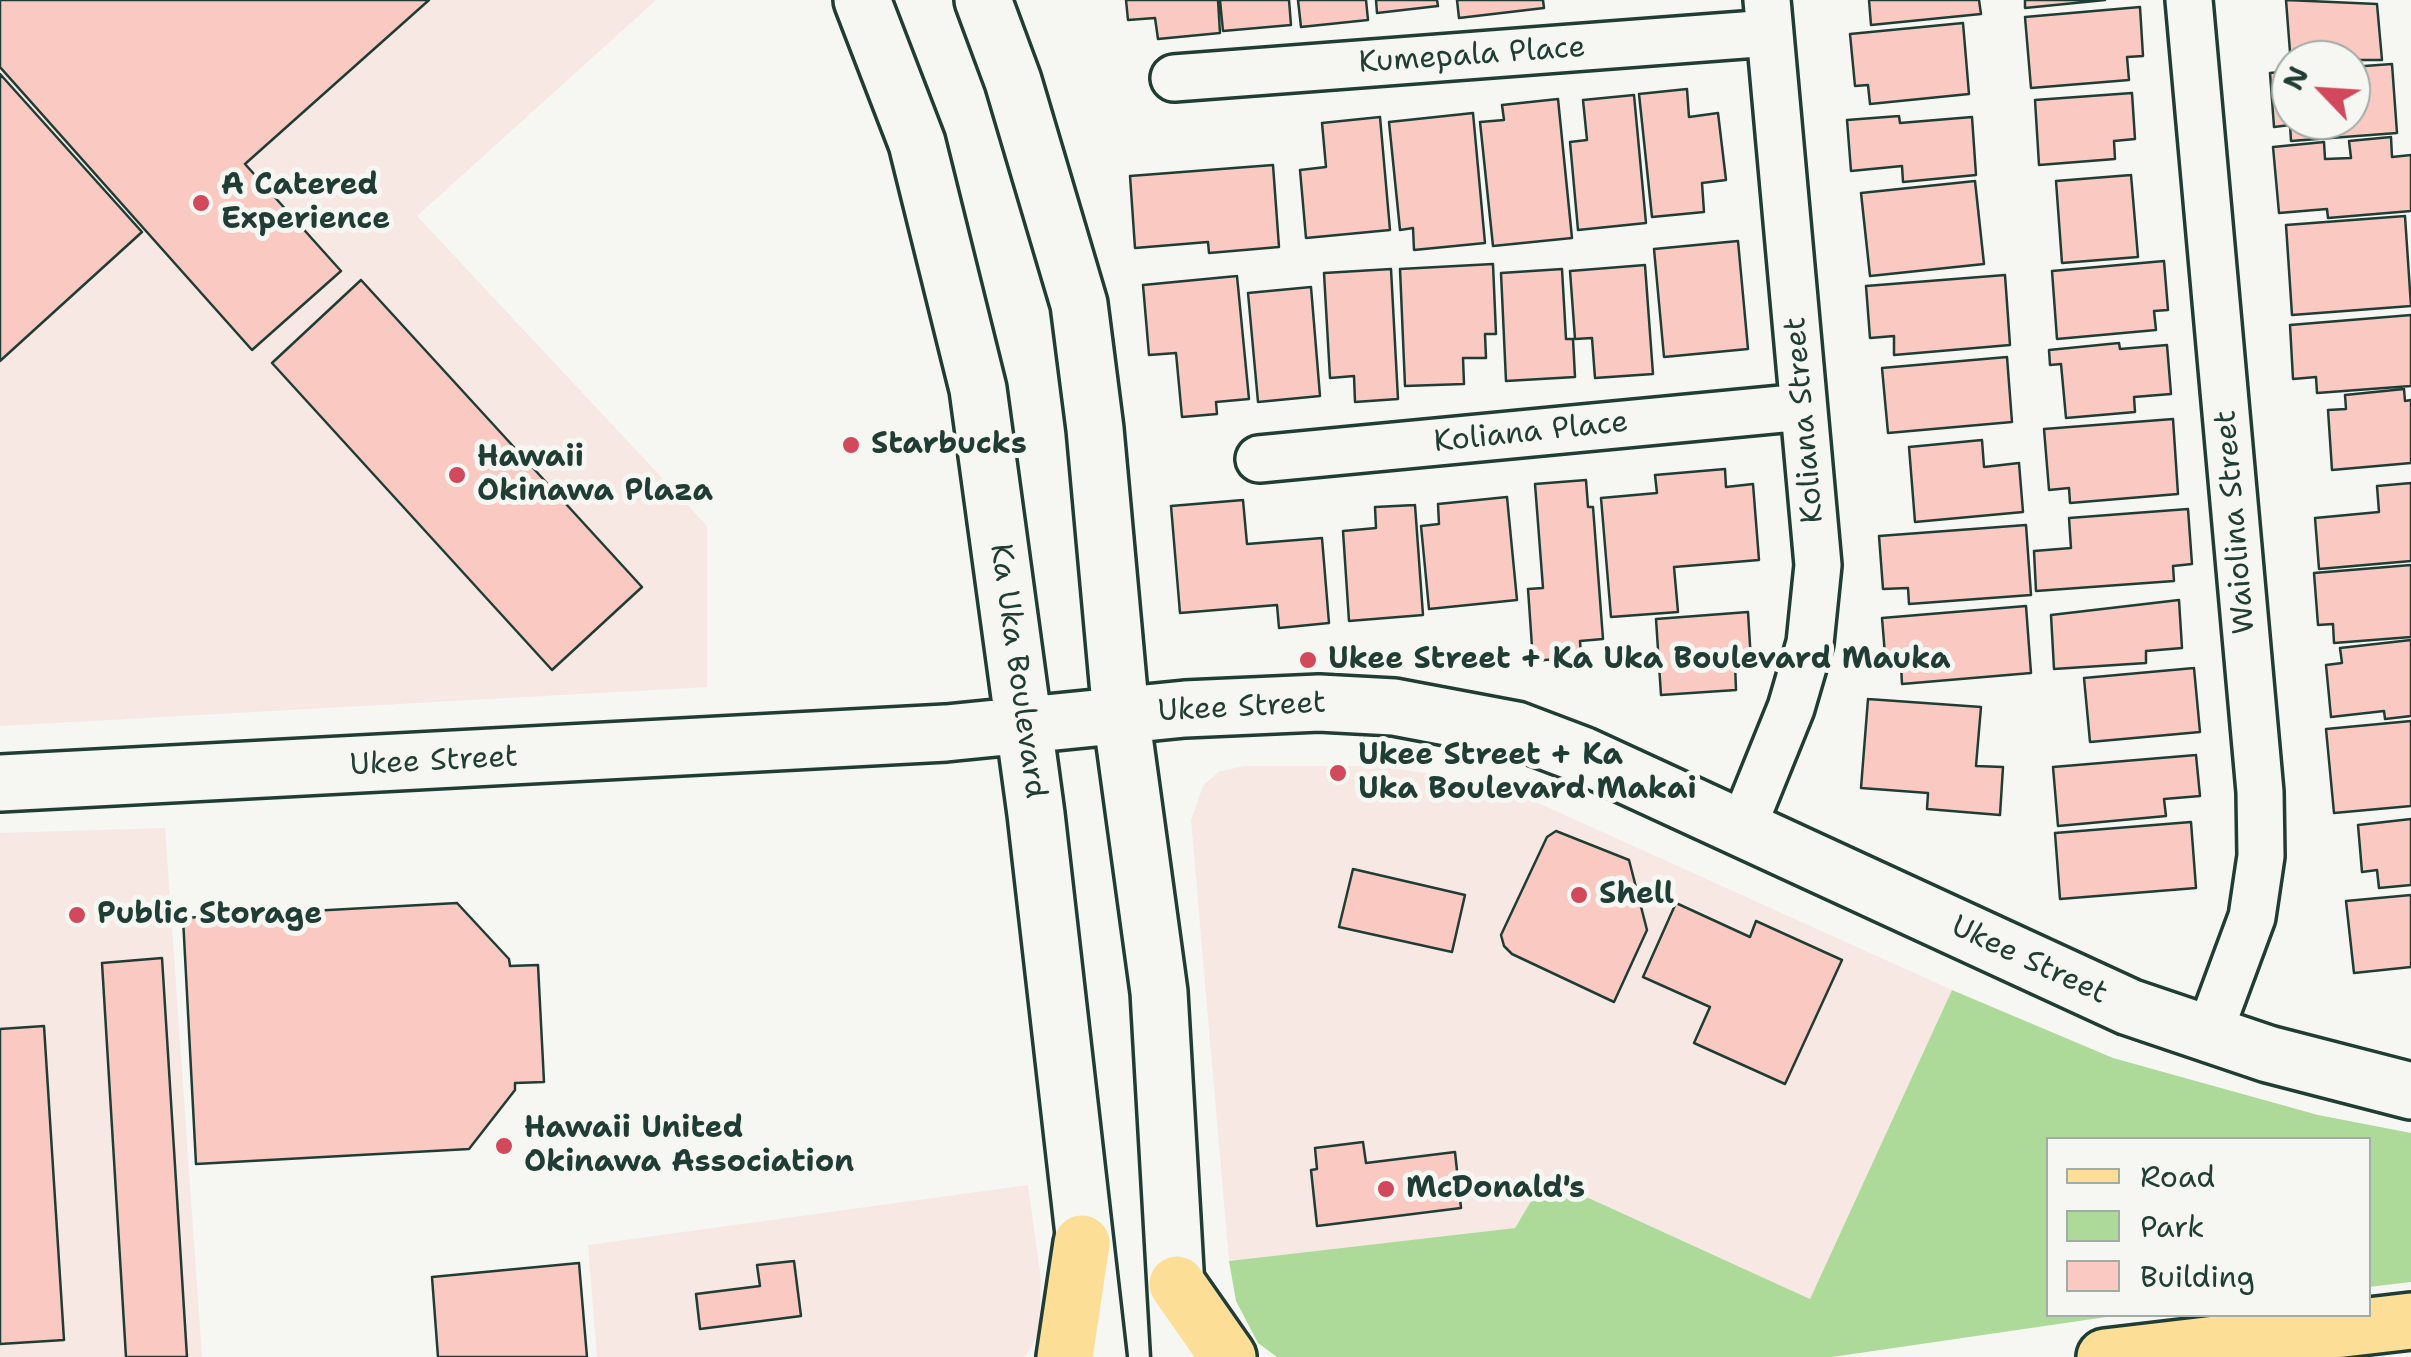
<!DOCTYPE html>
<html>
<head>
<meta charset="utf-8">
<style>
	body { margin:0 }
	#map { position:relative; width:2411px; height:1357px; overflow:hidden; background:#f6f6f2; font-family:"Shantell Sans",sans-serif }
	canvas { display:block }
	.legend { position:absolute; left:2046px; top:1137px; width:325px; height:180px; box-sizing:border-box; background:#f6f6f2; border:2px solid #a0aca6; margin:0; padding:12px 18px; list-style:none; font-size:30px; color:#1f3d34 }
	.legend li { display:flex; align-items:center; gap:20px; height:50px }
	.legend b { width:50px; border:2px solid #a0aca6 }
	.north { position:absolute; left:2271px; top:40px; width:100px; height:100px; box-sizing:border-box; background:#f6f6f2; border:2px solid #a0aca6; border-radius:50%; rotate:295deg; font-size:28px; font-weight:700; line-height:40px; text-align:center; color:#1f3d34 }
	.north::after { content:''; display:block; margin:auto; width:35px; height:45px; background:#d1495b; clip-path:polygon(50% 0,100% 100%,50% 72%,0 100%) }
</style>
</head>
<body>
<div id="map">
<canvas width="2411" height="1357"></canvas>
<ul class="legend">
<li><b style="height:12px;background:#fcde96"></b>Road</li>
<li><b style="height:28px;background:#aeda99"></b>Park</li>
<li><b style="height:28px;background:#f9c9c2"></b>Building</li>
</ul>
<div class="north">N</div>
</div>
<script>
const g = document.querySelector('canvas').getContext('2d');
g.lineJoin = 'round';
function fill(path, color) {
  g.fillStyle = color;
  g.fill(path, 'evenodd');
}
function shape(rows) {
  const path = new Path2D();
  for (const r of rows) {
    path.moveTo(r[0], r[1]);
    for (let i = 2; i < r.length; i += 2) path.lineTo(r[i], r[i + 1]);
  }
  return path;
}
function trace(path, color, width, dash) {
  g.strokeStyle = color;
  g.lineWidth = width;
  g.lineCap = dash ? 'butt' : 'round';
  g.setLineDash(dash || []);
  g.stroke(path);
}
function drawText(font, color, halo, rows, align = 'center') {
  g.font = font + ' "Shantell Sans",sans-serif';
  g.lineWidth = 10;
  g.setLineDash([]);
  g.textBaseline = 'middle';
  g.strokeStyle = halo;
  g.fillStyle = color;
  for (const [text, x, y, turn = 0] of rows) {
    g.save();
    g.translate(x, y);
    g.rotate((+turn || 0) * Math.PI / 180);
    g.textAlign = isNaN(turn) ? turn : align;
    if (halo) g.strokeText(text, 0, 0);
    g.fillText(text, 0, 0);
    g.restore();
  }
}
fill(shape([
	[0,0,656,0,417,216,707,526,707,687,0,726],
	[1244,766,1379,766,1496,784,1952,990,1810,1299,1546,1178,1515,1228,1229,1261,1191,820,1203,786,1218,772],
	[165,828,202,1357,0,1357,0,833],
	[1028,1185,1041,1280,1039,1334,1025,1357,597,1357,588,1245]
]), '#f7e8e4');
fill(shape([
	[1952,990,2113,1058,2318,1115,2411,1133,2411,1282,2369,1287,2368,1140,2048,1140,2048,1314,2120,1315,1832,1357,1277,1357,1258,1343,1236,1301,1229,1261,1515,1228,1545,1178,1810,1299]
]), '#aeda99');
const building = shape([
	[0,0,429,0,245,164,341,271,252,350,0,67,0,0],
	[1126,0,1218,0,1220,33,1158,39,1155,18,1128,20,1126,0],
	[1220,0,1289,0,1291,25,1223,31,1220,0],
	[1298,0,1366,0,1368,20,1301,27,1298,0],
	[1376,0,1437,0,1438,6,1377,13,1376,0],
	[1457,0,1543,0,1544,8,1459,18,1457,0],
	[1869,0,1979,0,1981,14,1871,25,1869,0],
	[2025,0,2105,0,2025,8,2025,0],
	[2286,0,2377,4,2382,60,2291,60,2291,65,2286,0],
	[2140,7,2143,56,2127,57,2129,80,2031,88,2025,17,2140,7],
	[1963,23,1969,94,1870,104,1868,85,1855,86,1850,34,1963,23],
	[2392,64,2397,133,2291,141,2290,125,2274,127,2270,73,2291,71,2291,120,2351,120,2351,67,2392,64],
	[0,74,142,232,0,361,0,74],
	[1687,89,1689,117,1718,113,1726,180,1702,183,1704,212,1652,217,1639,94,1687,89],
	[2132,93,2135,139,2114,141,2115,159,2039,165,2035,100,2132,93],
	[1634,95,1646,223,1578,230,1570,142,1587,140,1583,100,1634,95],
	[1558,99,1572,238,1493,246,1480,122,1504,120,1502,105,1558,99],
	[1473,113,1485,243,1414,250,1413,228,1400,230,1389,122,1473,113],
	[1899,116,1900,123,1972,117,1976,175,1903,182,1902,166,1851,171,1847,120,1899,116],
	[1380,117,1390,230,1306,238,1300,170,1326,167,1322,123,1380,117],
	[2391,137,2392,157,2411,155,2411,211,2328,218,2327,209,2279,213,2273,147,2324,142,2325,159,2351,158,2349,141,2391,137],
	[1273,165,1279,247,1209,253,1208,242,1135,248,1130,176,1273,165],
	[2131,175,2138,257,2062,263,2056,181,2131,175],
	[1975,181,1984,264,1870,276,1861,193,1975,181],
	[2405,216,2411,306,2292,315,2286,225,2405,216],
	[1738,241,1748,349,1664,357,1654,249,1738,241],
	[2164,261,2168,310,2154,311,2156,330,2057,339,2052,271,2164,261],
	[1493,264,1496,334,1485,334,1486,358,1463,358,1464,384,1405,386,1400,269,1493,264],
	[1645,265,1653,374,1595,378,1592,338,1575,339,1570,271,1645,265],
	[1391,269,1398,399,1355,402,1354,376,1330,378,1324,273,1391,269],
	[1562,269,1566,339,1573,339,1575,377,1506,381,1501,273,1562,269],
	[2005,275,2010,345,1894,355,1894,336,1870,338,1866,286,2005,275],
	[1237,276,1249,399,1216,402,1217,414,1182,417,1176,353,1149,355,1143,285,1237,276],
	[361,280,642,587,552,670,272,363,361,280],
	[1311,287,1320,396,1258,402,1248,293,1311,287],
	[2411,315,2411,386,2317,393,2316,377,2293,379,2290,325,2411,315],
	[2119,343,2120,349,2167,345,2171,394,2134,397,2135,412,2066,418,2061,364,2050,365,2049,350,2119,343],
	[2007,357,2012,422,1888,433,1882,368,2007,357],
	[2404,389,2405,401,2411,400,2411,463,2332,470,2328,410,2346,409,2345,395,2404,389],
	[2173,419,2178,494,2070,503,2069,488,2049,490,2044,429,2173,419],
	[1982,440,1984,467,2019,463,2023,512,1915,522,1909,447,1982,440],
	[1725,469,1726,487,1753,484,1759,560,1674,567,1678,612,1611,617,1601,498,1657,493,1655,475,1725,469],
	[1586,480,1588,507,1593,507,1603,639,1580,641,1581,657,1533,661,1528,589,1543,588,1535,484,1586,480],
	[2411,483,2411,561,2319,569,2315,518,2379,512,2377,486,2411,483],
	[1507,497,1517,600,1429,609,1421,526,1439,524,1438,504,1507,497],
	[1243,500,1247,544,1322,538,1329,623,1279,628,1277,605,1180,613,1171,506,1243,500],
	[1415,505,1423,615,1349,621,1343,531,1376,528,1375,507,1415,505],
	[2188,509,2192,564,2173,566,2174,581,2036,591,2034,551,2071,548,2069,518,2188,509],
	[2026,525,2031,595,1909,604,1908,588,1883,589,1879,536,2026,525],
	[2411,565,2411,637,2334,643,2333,624,2318,625,2314,573,2411,565],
	[2179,600,2182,648,2146,651,2146,663,2054,669,2051,615,2179,600],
	[2026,606,2031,673,1902,684,1901,665,1886,667,1882,618,2026,606],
	[1748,612,1751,661,1735,663,1736,690,1661,695,1656,619,1748,612],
	[2411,640,2411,716,2385,719,2384,711,2331,717,2326,665,2342,663,2340,648,2411,640],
	[2194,668,2200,732,2090,742,2084,678,2194,668],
	[1868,699,1981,707,1976,766,2003,767,2000,815,1927,809,1928,793,1861,788,1868,699],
	[2411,721,2411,806,2334,813,2326,729,2411,721],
	[2196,755,2200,796,2164,799,2166,816,2058,826,2053,767,2196,755],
	[2411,819,2411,885,2379,888,2377,870,2362,872,2358,825,2411,819],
	[2191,822,2196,888,2060,899,2055,833,2191,822],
	[1556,831,1629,860,1647,930,1614,1002,1512,954,1504,946,1501,935,1547,837,1556,831],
	[1353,869,1465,895,1452,952,1339,927,1353,869],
	[2411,895,2411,967,2354,973,2346,901,2411,895],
	[457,903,509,959,510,966,538,965,544,1082,515,1083,515,1090,469,1149,196,1164,183,918,457,903],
	[1676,903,1750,937,1756,921,1842,960,1785,1084,1694,1043,1710,1007,1643,977,1676,903],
	[162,958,187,1357,126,1357,102,963,162,958],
	[44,1026,64,1340,0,1344,0,1029,44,1026],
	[1363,1142,1366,1163,1455,1152,1461,1208,1317,1226,1311,1170,1317,1169,1315,1148,1363,1142],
	[794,1261,801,1316,700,1329,696,1294,760,1286,757,1265,794,1261],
	[579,1263,587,1357,438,1357,432,1277,579,1263]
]);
fill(building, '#f9c9c2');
trace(building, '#1f3d34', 2.5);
const street = shape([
	[2189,0,2260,792,2261,856,2252,917,2208,1036],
	[1174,78,1770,33],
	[1259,459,1803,407],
	[1742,829,1791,708,1810,643,1818,565,1767,0]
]);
const secondary = shape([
	[862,0,917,143,978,389,1036,814,1098,1357],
	[983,0,1013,81,1079,304,1095,429,1121,715,1159,992,1180,1357],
	[0,783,946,733,1185,709,1319,703,1394,707,1516,730,1582,755,2129,1007,2268,1054,2411,1091]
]);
const primary = shape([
	[1177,1284,1228,1357],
	[1065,1357,1082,1243],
	[2105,1357,2411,1321]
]);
trace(street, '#1f3d34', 52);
trace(secondary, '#1f3d34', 62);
trace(primary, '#1f3d34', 62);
trace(street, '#f6f6f2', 45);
trace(secondary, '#f6f6f2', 55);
trace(primary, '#fcde96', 55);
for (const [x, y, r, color] of [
	[201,203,10,"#d1495b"],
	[851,445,10,"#d1495b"],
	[457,475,10,"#d1495b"],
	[1308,660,10,"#d1495b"],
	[1338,773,10,"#d1495b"],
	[1579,895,10,"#d1495b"],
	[77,915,10,"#d1495b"],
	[504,1146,10,"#d1495b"],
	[1386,1189,10,"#d1495b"]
]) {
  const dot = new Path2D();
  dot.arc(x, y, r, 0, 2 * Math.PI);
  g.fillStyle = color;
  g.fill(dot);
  trace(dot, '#f6f6f2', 4);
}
drawText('30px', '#1f3d34', '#f6f6f2', [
	["Kumepala Place",1472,56,-4],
	["Koliana Street",1805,420,-95],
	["Koliana Place",1531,433,-6],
	["Waiolina Street",2236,522,-95],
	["Ka Uka Boulevard",1017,671,82],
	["Ukee Street",1242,708,-3],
	["Ukee Street",434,762,-3],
	["Ukee Street",2029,961,25]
]);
drawText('bold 30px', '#1f3d34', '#f6f6f2', [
	["A Catered",221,186],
	["Experience",221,220],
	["Starbucks",871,445],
	["Hawaii",477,458],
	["Okinawa Plaza",477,492],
	["Ukee Street + Ka Uka Boulevard Mauka",1328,660],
	["Ukee Street + Ka",1358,756],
	["Uka Boulevard Makai",1358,790],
	["Shell",1599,895],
	["Public Storage",97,915],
	["Hawaii United",524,1129],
	["Okinawa Association",524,1163],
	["McDonald's",1406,1189]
], 'left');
</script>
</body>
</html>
